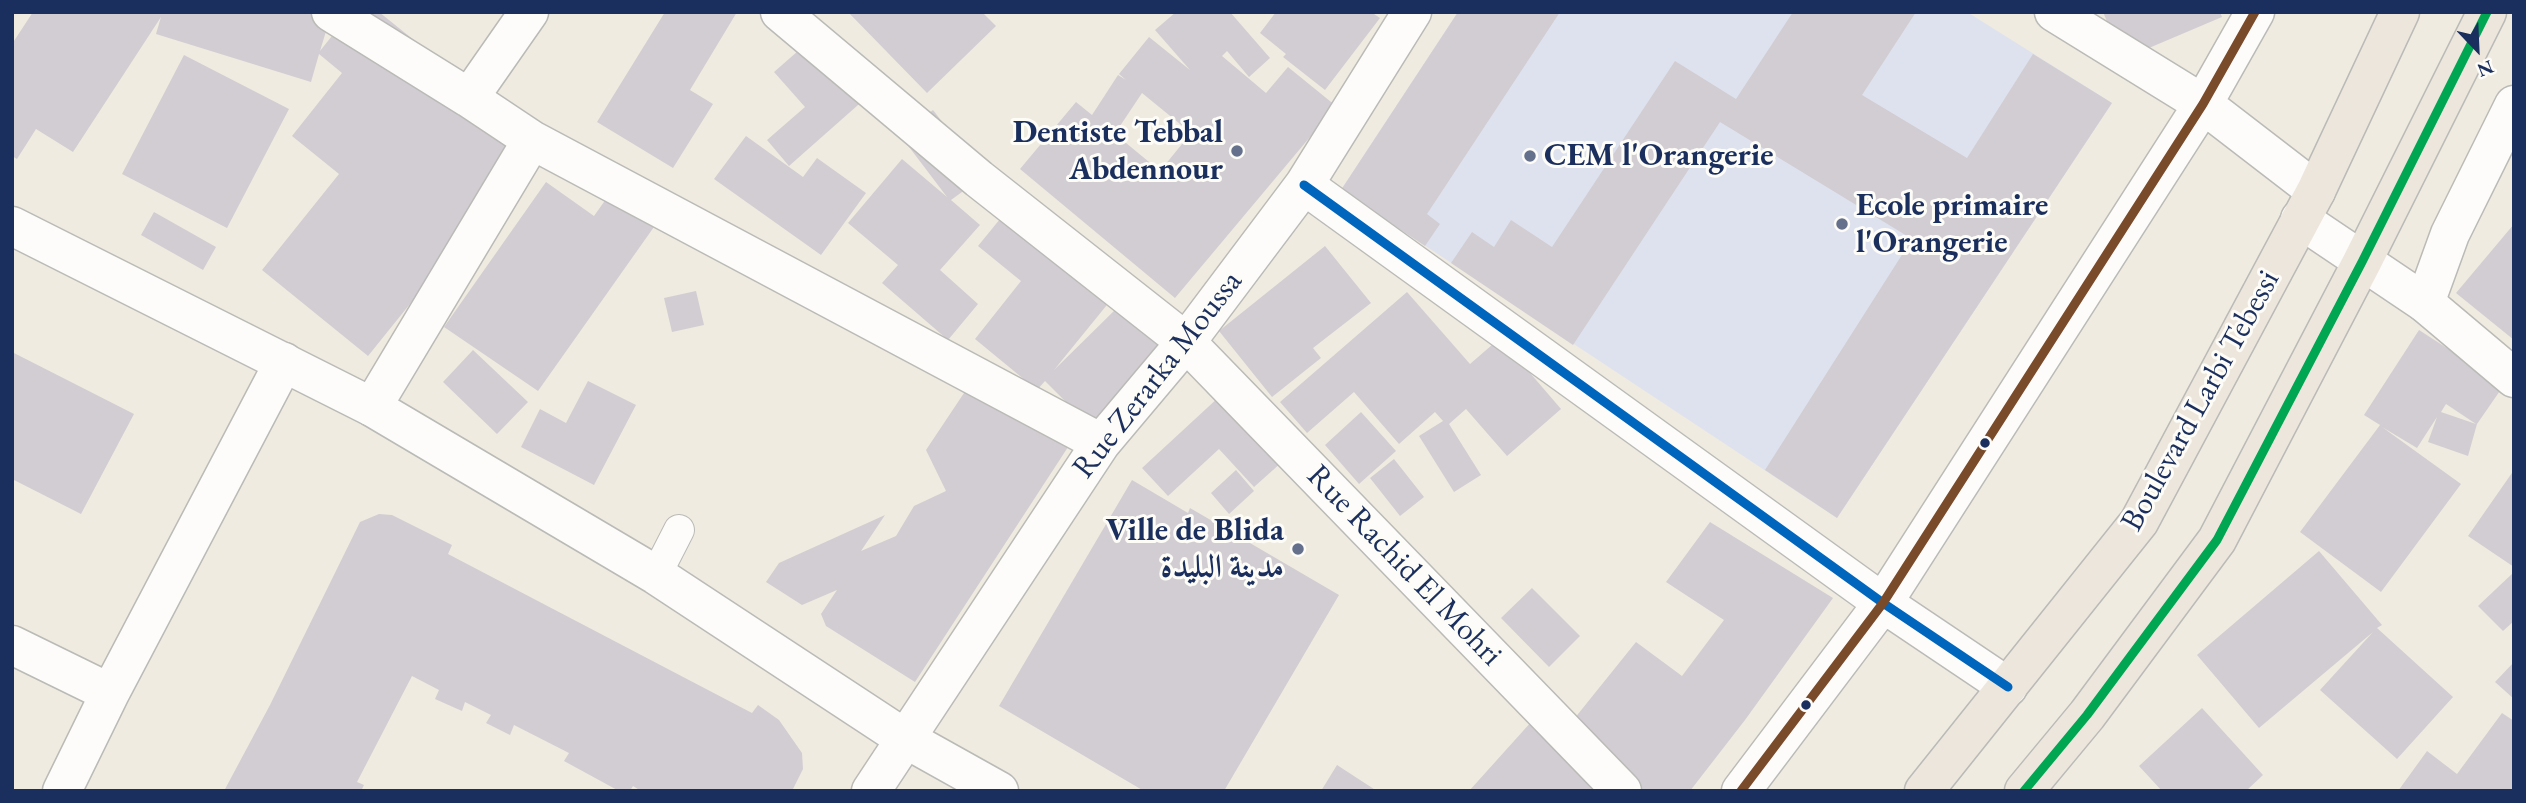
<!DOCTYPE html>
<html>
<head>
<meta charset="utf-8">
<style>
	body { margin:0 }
	#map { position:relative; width:2526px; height:803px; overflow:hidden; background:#efebe0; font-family:"EB Garamond",serif }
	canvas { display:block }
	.frame { position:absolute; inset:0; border:14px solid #1b2f5e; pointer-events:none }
	.north { position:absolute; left:2442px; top:14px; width:70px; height:70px; -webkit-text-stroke:5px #fdfcf7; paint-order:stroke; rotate:157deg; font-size:19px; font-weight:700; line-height:28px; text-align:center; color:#1b2f5e }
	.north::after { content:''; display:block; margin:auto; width:24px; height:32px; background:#1b2f5e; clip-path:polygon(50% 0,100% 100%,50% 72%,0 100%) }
</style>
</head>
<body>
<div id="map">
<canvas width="2526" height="803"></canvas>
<div class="frame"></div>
<div class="north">N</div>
</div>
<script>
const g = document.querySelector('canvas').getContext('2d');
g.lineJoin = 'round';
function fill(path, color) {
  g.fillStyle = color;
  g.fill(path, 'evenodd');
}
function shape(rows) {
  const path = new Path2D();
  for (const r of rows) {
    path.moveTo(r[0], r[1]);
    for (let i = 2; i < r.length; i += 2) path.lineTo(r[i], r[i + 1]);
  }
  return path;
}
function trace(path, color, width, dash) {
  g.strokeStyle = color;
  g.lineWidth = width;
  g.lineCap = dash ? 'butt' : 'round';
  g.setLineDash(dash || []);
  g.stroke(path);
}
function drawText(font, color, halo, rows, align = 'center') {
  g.font = font + ' "EB Garamond",Amiri,serif';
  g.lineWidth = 6;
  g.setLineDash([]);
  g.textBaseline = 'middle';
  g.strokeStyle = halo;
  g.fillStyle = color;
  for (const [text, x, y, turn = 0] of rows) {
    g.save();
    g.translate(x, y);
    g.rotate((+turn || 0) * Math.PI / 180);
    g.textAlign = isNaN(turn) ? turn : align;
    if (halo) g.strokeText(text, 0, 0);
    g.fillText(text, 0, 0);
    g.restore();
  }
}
fill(shape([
	[1458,12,1967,12,2112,103,1837,518,1341,190]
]), '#dee2ee');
fill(shape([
	[33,12,322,12,331,15,320,51,351,12,379,12,461,78,530,155,368,356,262,270,339,174,292,136,342,73,319,54,311,82,156,34,161,17,73,152,36,129,17,159,12,156,12,44],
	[665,12,737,12,690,90,713,104,673,168,597,122],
	[848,12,982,12,996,26,927,93],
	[1176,12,1230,12,1270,58,1249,77,1227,51,1222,56,1266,93,1288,67,1336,106,1175,298,1020,169,1076,102,1092,115,1118,75,1126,80,1119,74,1149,37,1190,70,1155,30],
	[1142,93,1191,133,1160,171,1103,124,1116,132],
	[1276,12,1371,12,1380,18,1325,90,1283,57,1286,54,1260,33],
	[1458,12,1560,12,1427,214,1440,224,1425,246,1341,190],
	[1793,12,1916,12,1862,95,1967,158,2033,54,2112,103,1837,518,1765,470,1912,239,1720,122,1573,345,1451,263,1472,232,1494,247,1511,220,1552,247,1675,61,1736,99],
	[2103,12,2220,12,2222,17,2123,59],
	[822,30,875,90,789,166,767,140,805,107,774,72],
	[184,55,289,109,227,228,122,174],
	[933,110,984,176,951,200,980,225,940,270,978,304,948,340,882,283,898,265,848,223,902,159,947,197,900,135],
	[746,136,803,177,817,158,866,193,821,255,714,179],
	[546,182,594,216,616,185,661,217,538,391,444,327],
	[1009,208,1115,295,1054,370,1119,306,1170,357,1095,431,1045,381,1037,390,975,339,1021,281,978,246],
	[154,212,216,247,203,270,141,235],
	[2514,224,2514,340,2456,293],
	[1325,246,1371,303,1313,348,1321,358,1272,397,1219,331],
	[696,291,704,325,672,332,664,298],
	[1407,292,1470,364,1500,338,1561,409,1507,456,1466,409,1449,424,1481,475,1454,492,1419,436,1443,421,1435,412,1399,444,1354,392,1307,433,1280,402],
	[2419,330,2504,385,2477,424,2468,456,2428,442,2437,417,2417,448,2382,427,2461,484,2381,592,2300,532,2380,425,2364,415],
	[2446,404,2476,424,2441,412],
	[473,350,528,402,497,434,443,382],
	[12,352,134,414,81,514,12,479],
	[588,381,636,405,594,485,521,447,540,409,566,423],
	[972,381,1070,444,915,682,826,626,821,614,837,590,802,605,766,582,779,563,885,515,861,551,896,536,914,506,946,491,926,450],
	[1220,396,1282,462,1254,487,1219,449,1168,496,1142,468],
	[1361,412,1396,451,1359,484,1325,445],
	[1394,459,1424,497,1400,516,1370,478],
	[1236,470,1254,491,1229,514,1211,493],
	[2514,470,2514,567,2468,536],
	[1132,480,1188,513,1190,508,1339,595,1224,791,1144,791,999,706],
	[379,514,392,515,452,545,448,554,752,713,758,705,779,720,802,753,803,769,792,791,641,791,633,786,630,791,619,791,564,761,569,753,514,725,510,735,486,723,491,715,465,702,462,711,435,699,439,690,412,676,357,782,364,785,361,791,224,791,270,705,360,522],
	[1710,522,1833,598,1745,720,1690,791,1637,791,1570,724,1636,642,1682,676,1724,620,1666,582],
	[2319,551,2382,625,2377,628,2453,697,2397,759,2320,690,2373,632,2259,728,2197,655],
	[2514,572,2514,621,2503,631,2478,606],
	[1532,588,1580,636,1549,667,1501,618],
	[2514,662,2514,699,2495,682],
	[2202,708,2263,775,2246,791,2162,791,2139,766],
	[2502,713,2514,721,2514,791,2398,791,2427,751,2457,774],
	[1532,721,1606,791,1469,791],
	[1337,765,1377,791,1321,791]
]), '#d2cdd2');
const service = shape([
	[656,575,679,530]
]);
const minor = shape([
	[331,12,469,98,532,140,1101,443],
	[780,12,979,179,1186,342,1622,791],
	[2054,12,2203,104,2316,191],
	[469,98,529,12],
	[1304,185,1883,603,2008,687],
	[2425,303,2450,234,2514,105],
	[372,407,532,140],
	[12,645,110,693],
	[62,791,110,693,284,362],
	[871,791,1101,443,1186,342,1304,185,1412,12],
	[1741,791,1883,603,2203,104,2255,12]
]);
const tertiary = shape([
	[2300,219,2425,303,2514,378],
	[12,226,372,407,656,575,904,738,999,791]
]);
const primary = shape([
	[1924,791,2139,522,2316,191,2400,12],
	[2024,791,2087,715,2217,540,2362,262,2487,12]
]);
trace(service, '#babab7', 32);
trace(minor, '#babab7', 41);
trace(tertiary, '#babab7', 41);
trace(primary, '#babab7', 41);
trace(service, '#fdfcfa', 30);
trace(minor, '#fdfcfa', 38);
trace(tertiary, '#fdfcfa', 38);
trace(primary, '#ede6dd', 38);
trace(shape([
	[1304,185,1883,603,2008,687]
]), '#0065bd', 9);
trace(shape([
	[1741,791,1883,603,2203,104,2255,12]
]), '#7a4b2a', 9);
trace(shape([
	[2024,791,2087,715,2217,540,2362,262,2487,12]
]), '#00a651', 9);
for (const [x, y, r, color] of [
	[1237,151,7,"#65718c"],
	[1530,156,7,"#65718c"],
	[1842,224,7,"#65718c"],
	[1985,443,6,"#1b2f5e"],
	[1298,549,7,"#65718c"],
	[1806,705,6,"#1b2f5e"]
]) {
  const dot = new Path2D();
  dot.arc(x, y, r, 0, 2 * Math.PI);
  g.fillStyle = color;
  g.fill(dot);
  trace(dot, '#fdfcf7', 2.5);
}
drawText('bold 32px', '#1b2f5e', '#fdfcf7', [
	["Dentiste Tebbal",1223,133],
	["Abdennour",1223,170],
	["CEM l'Orangerie",1544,156,"left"],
	["Ecole primaire",1856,206,"left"],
	["l'Orangerie",1856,243,"left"],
	["Ville de Blida",1284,531],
	["مدينة البليدة",1284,568]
], 'right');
drawText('32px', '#1b2f5e', '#fdfcf7', [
	["Rue Zerarka Moussa",1158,375,-52],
	["Boulevard Larbi Tebessi",2201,401,-61],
	["Rue Rachid El Mohri",1404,566,46]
]);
</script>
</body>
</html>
